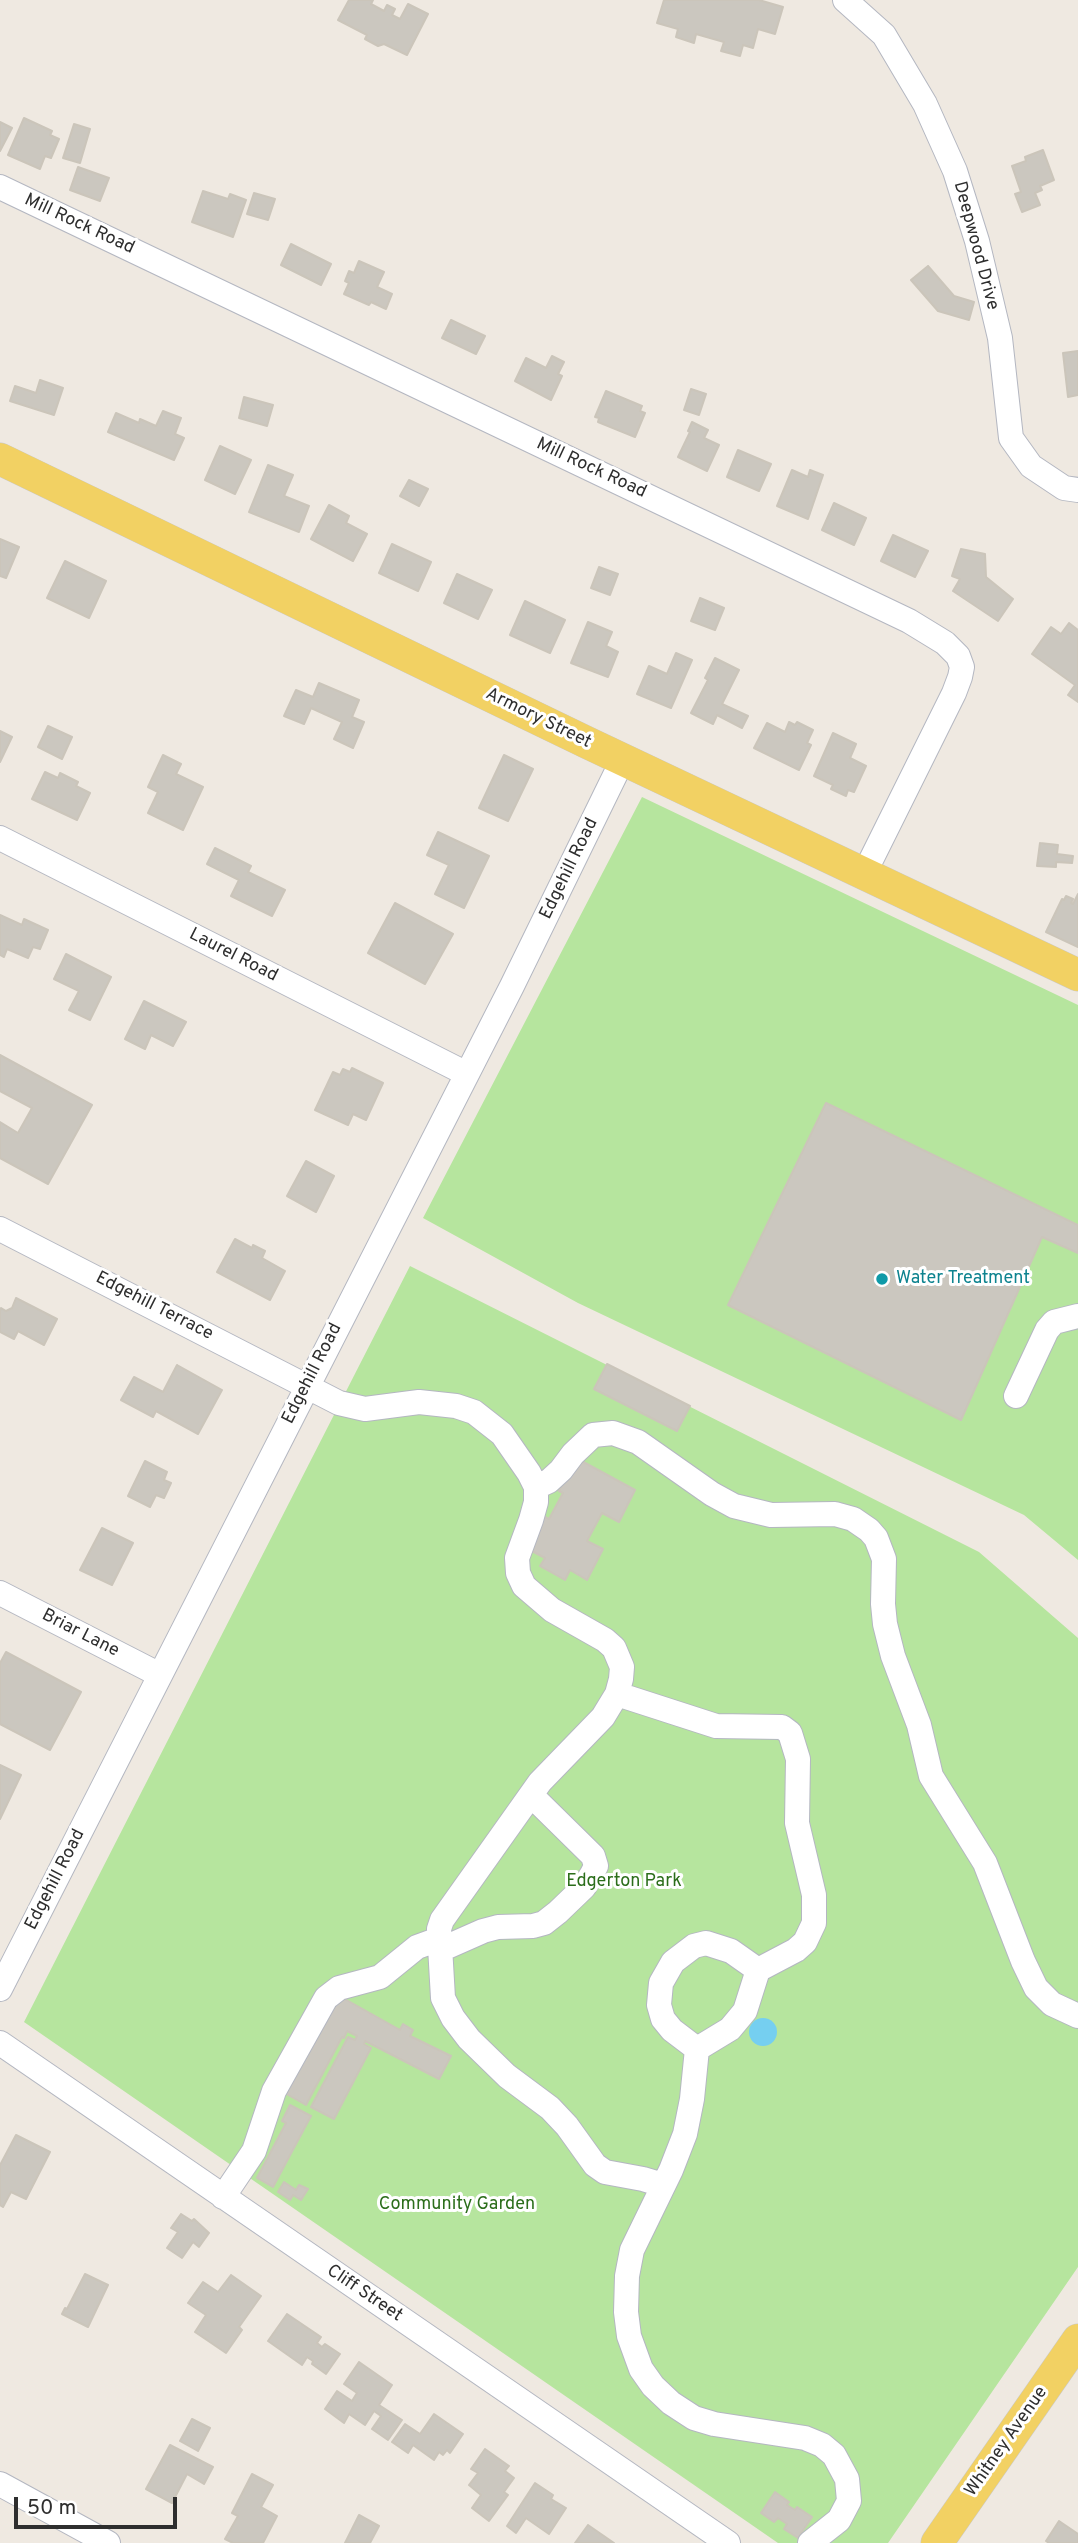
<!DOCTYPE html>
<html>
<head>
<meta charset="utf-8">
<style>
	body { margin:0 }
	#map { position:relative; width:1078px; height:2543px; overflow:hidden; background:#efe9e1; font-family:Overpass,sans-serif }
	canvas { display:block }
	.scale { position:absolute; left:14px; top:2497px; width:163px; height:32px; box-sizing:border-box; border:4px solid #2e2e2e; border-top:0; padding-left:9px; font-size:21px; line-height:24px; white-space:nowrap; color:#2e2e2e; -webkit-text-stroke:5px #fff; paint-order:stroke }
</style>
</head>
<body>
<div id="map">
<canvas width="1078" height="2543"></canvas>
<div class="scale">50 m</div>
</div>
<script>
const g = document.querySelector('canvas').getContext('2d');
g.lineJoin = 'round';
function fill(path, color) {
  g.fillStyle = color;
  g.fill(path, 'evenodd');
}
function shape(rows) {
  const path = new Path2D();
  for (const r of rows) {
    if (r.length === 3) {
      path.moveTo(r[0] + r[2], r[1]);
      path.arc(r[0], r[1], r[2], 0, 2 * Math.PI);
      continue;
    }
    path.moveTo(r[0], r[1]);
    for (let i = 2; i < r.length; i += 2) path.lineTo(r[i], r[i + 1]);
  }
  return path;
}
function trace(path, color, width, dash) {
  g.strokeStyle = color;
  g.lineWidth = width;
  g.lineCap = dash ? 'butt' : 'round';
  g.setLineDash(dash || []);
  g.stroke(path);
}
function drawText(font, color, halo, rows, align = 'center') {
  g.font = font + ' Overpass,sans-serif';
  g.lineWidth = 6;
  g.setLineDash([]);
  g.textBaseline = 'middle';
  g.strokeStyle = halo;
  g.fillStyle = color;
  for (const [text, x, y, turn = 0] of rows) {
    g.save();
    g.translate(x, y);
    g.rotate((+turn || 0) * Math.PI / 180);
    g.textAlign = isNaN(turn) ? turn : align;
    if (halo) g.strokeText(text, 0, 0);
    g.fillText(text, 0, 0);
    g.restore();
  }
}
fill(shape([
	[642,797,1078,1005,1078,1560,1024,1515,578,1303,423,1218],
	[410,1266,979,1552,1078,1638,1078,2267,888,2543,778,2543,24,2022]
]), '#b6e59e');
fill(shape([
	[763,2032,14]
]), '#75cff0');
const building = shape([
	[349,0,373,0,371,4,384,11,387,5,395,9,392,15,400,19,408,4,428,14,407,55,384,44,378,46,365,39,367,35,338,20,349,0],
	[664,0,759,0,783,7,775,34,758,29,753,48,743,45,740,56,721,51,724,42,696,34,694,43,676,37,678,29,657,23,664,0],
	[24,118,52,131,50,135,59,139,51,158,45,156,40,169,8,155,24,118],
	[0,122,12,128,0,151,0,122],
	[74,124,90,129,80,163,63,158,74,124],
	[1043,150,1054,180,1040,186,1042,190,1035,193,1040,205,1022,212,1015,194,1021,192,1012,166,1026,161,1025,157,1043,150],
	[78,167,109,178,100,201,70,190,78,167],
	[203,191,228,199,230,194,246,200,233,237,192,222,203,191],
	[254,193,275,199,268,220,247,214,254,193],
	[291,244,331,264,321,285,281,265,291,244],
	[359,261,384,272,377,287,392,294,386,309,371,302,369,305,344,294,349,283,345,281,349,271,354,273,359,261],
	[928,266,954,296,974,302,969,320,938,311,911,280,928,266],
	[451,320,485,336,476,354,442,338,451,320],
	[1078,351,1078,395,1068,397,1063,353,1078,351],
	[552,356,564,362,558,374,562,376,551,400,515,381,526,358,546,368,552,356],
	[40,380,63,388,54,415,10,401,15,386,36,393,40,380],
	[691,389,706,394,699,415,684,410,691,389],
	[606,391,642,406,640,411,645,413,635,437,598,422,599,418,595,417,606,391],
	[244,397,273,405,267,426,239,418,244,397],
	[163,411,181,418,175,434,184,438,174,460,108,432,116,413,139,423,140,419,156,426,163,411],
	[692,422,708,430,704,438,719,445,707,471,678,457,690,432,688,431,692,422],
	[220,446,251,460,235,494,205,480,220,446],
	[738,450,771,464,759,491,727,477,738,450],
	[268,465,293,475,284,496,309,506,299,532,249,512,268,465],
	[792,470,808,477,810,470,823,475,808,519,777,506,792,470],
	[409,480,428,489,419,506,400,496,409,480],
	[834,503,866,518,854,545,822,530,834,503],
	[329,505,349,516,346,523,367,534,353,561,311,539,329,505],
	[893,535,928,551,915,577,881,561,893,535],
	[0,539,19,547,6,578,0,576,0,539],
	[392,544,431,562,418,591,379,573,392,544],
	[961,549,985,554,986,577,1013,599,998,621,953,591,960,579,952,576,961,549],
	[65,561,106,581,89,618,47,598,65,561],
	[599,567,618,574,610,595,591,588,599,567],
	[457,574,492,590,478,619,444,603,457,574],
	[700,598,724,608,715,630,691,621,700,598],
	[525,601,565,620,550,653,510,635,525,601],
	[588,622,612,632,606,646,618,652,608,677,571,663,588,622],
	[1069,623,1078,630,1078,702,1068,695,1075,685,1032,654,1051,627,1061,634,1069,623],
	[676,653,692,660,671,708,637,694,649,666,667,674,676,653],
	[715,658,739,670,722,704,748,716,742,728,717,715,713,724,691,713,708,680,705,678,715,658],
	[319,683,359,700,352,717,364,722,353,748,334,739,342,722,311,708,304,724,284,716,296,690,313,697,319,683],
	[789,722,795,725,797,722,813,730,807,743,811,745,799,770,754,748,767,723,785,732,789,722],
	[48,726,72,737,62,759,38,747,48,726],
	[0,731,12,737,0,762,0,731],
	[833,733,856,744,850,758,866,766,854,792,848,790,846,796,831,789,833,785,814,776,833,733],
	[163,755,181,764,176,774,203,787,183,830,148,813,158,792,148,787,163,755],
	[504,755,533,769,508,821,479,808,504,755],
	[45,772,58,778,60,773,78,782,76,786,90,793,77,820,32,799,45,772],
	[438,832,489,856,464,908,435,894,449,865,427,855,438,832],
	[1040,843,1058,845,1057,854,1073,856,1072,863,1056,862,1056,867,1037,866,1040,843],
	[215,848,251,866,248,872,285,890,272,916,231,896,239,880,207,864,215,848],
	[1078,894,1078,947,1046,932,1062,899,1064,900,1066,896,1073,899,1071,903,1073,904,1078,894],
	[395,903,453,934,425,984,368,953,395,903],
	[0,915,22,925,24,919,48,930,40,949,33,947,28,958,7,949,4,957,0,955,0,915],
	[66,954,111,977,90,1020,69,1010,79,991,54,979,66,954],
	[144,1001,186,1022,173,1046,151,1035,145,1049,125,1039,144,1001],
	[0,1055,92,1105,48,1184,0,1158,0,1122,18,1133,32,1108,0,1091,0,1055],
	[352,1068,383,1083,366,1120,353,1114,348,1125,315,1110,333,1072,340,1075,343,1069,350,1072,352,1068],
	[826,1103,1078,1225,1078,1253,1042,1237,961,1420,728,1305,826,1103],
	[306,1161,334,1176,316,1212,287,1196,306,1161],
	[235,1239,252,1248,253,1245,265,1251,262,1258,285,1271,270,1300,217,1272,235,1239],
	[16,1298,57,1319,44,1345,18,1331,14,1339,0,1332,0,1311,1,1308,6,1311,12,1308,16,1298],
	[607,1364,690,1406,677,1431,594,1389,607,1364],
	[177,1365,222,1390,198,1434,156,1411,153,1417,121,1400,134,1377,163,1392,177,1365],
	[576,1458,635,1490,619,1522,602,1513,587,1541,603,1549,587,1580,570,1570,565,1580,540,1566,545,1558,528,1549,545,1517,549,1519,563,1493,559,1491,576,1458],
	[145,1461,167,1472,164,1480,171,1483,164,1498,156,1495,150,1507,128,1496,145,1461],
	[102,1528,133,1543,112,1585,80,1570,102,1528],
	[6,1652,81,1692,50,1750,0,1724,0,1663,6,1652],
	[0,1765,21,1775,0,1819,0,1765],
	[334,1993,400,2030,403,2024,413,2030,410,2036,451,2056,439,2079,365,2041,364,2044,371,2048,334,2119,311,2107,348,2037,355,2040,357,2036,347,2031,344,2038,342,2037,306,2105,283,2092,334,1993],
	[290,2105,311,2116,273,2187,257,2178,286,2123,282,2121,290,2105],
	[16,2135,50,2152,26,2199,11,2192,3,2207,0,2205,0,2165,16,2135],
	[284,2182,296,2190,299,2185,308,2189,301,2200,293,2195,290,2200,278,2192,284,2182],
	[181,2214,192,2221,194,2219,209,2233,199,2247,193,2242,182,2258,167,2248,178,2232,171,2228,181,2214],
	[85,2274,108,2285,88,2327,62,2314,65,2308,67,2309,85,2274],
	[231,2275,261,2296,239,2327,242,2330,226,2353,195,2332,206,2315,188,2303,203,2282,218,2292,231,2275],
	[287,2314,321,2337,317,2343,322,2347,325,2344,340,2354,326,2374,312,2364,313,2361,307,2357,302,2365,268,2341,287,2314],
	[359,2362,392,2385,379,2405,402,2420,388,2440,372,2429,381,2416,374,2411,365,2425,349,2414,344,2423,325,2409,337,2391,352,2401,357,2393,344,2384,359,2362],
	[434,2414,463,2434,450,2453,447,2450,443,2455,439,2452,434,2460,413,2445,408,2453,392,2442,405,2424,420,2434,434,2414],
	[192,2419,210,2428,198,2451,180,2441,192,2419],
	[170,2445,213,2467,204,2484,187,2474,172,2503,146,2489,170,2445],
	[485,2449,509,2466,505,2471,514,2478,504,2492,508,2495,489,2521,472,2508,481,2495,469,2485,478,2473,471,2469,485,2449],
	[252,2474,273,2485,261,2507,277,2516,263,2543,233,2543,225,2539,238,2516,232,2513,252,2474],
	[535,2483,553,2495,551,2499,566,2508,549,2534,526,2518,516,2533,507,2526,535,2483],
	[775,2492,789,2502,787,2505,795,2510,797,2507,812,2517,798,2538,784,2529,787,2524,778,2518,774,2522,761,2513,775,2492],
	[359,2515,379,2526,370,2543,345,2543,359,2515],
	[1059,2521,1078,2534,1078,2543,1049,2543,1046,2541,1059,2521],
	[588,2525,614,2543,575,2543,588,2525]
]);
fill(building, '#cbc7bf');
trace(building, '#cbc5ba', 2);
const minor = shape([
	[845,0,884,35,925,104,955,171,977,241,1000,338,1011,438,1031,466,1064,488,1078,490],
	[0,187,909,621,945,643,958,656,962,667,960,677,954,693,864,874],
	[0,838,467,1074],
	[0,1229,339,1403,365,1409,419,1402,456,1406,474,1412,502,1434,529,1473,536,1487,536,1502,531,1520,517,1558,518,1573,524,1586,552,1610,605,1640,614,1648,622,1667,621,1679,617,1694,603,1717,540,1782,442,1920,439,1929,443,1998,453,2018,469,2039,507,2076,550,2108,567,2126,595,2165,605,2172,643,2179,663,2185],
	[1016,1396,1047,1330,1054,1322,1078,1316],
	[536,1487,549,1481,561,1470,573,1454,593,1435,613,1433,638,1442,712,1494,734,1506,771,1515,835,1514,853,1519,869,1530,876,1538,884,1559,883,1604,885,1624,893,1656,919,1725,931,1776,985,1863,1023,1961,1036,1988,1052,2004,1078,2016],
	[0,1593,160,1675],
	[617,1694,716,1726,782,1727,790,1733,798,1759,797,1823,814,1895,814,1923,805,1942,796,1950,758,1970,745,2011,730,2029,697,2049,692,2099,685,2134,671,2170,632,2250,627,2276,626,2312,629,2336,641,2369,653,2386,671,2403,694,2418,714,2424,805,2438,822,2445,834,2455,847,2479,849,2501,839,2520,810,2543],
	[440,1950,483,1931,498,1927,533,1926,544,1923,558,1912,584,1887,592,1874,596,1866,593,1856,531,1795],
	[0,1989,512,986,623,759],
	[0,2043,728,2543],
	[697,2049,672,2030,663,2019,659,2005,661,1983,673,1962,694,1946,706,1943,731,1951,758,1970],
	[223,2197,254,2151,274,2091,326,1998,339,1988,380,1977,417,1947,439,1939],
	[0,2484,108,2543]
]);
const major = shape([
	[0,459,588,743,1078,975],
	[937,2543,1078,2340]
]);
trace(minor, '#b4b7c1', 26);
trace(major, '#c9c9c9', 33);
trace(minor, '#fff', 24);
trace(major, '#f2d163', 32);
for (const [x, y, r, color] of [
	[882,1279,7,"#0f9aa8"]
]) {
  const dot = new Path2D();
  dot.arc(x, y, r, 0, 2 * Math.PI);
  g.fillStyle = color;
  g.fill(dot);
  trace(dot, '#fff', 2.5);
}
drawText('18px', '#2e2e2e', '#fff', [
	["Mill Rock Road",79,225,25],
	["Deepwood Drive",975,246,75],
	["Mill Rock Road",591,469,25],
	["Armory Street",538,719,26],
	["Edgehill Road",570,869,-64],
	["Laurel Road",233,956,27],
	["Edgehill Terrace",154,1307,27],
	["Edgehill Road",313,1374,-63],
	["Briar Lane",80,1634,27],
	["Edgehill Road",56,1880,-63],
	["Cliff Street",364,2294,34],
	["Whitney Avenue",1007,2442,-55]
]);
drawText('18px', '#0d838f', '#fff', [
	["Water Treatment",896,1279]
], 'left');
drawText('18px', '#2c6e1b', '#fff', [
	["Edgerton Park",624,1882],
	["Community Garden",457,2205]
]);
</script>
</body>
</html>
